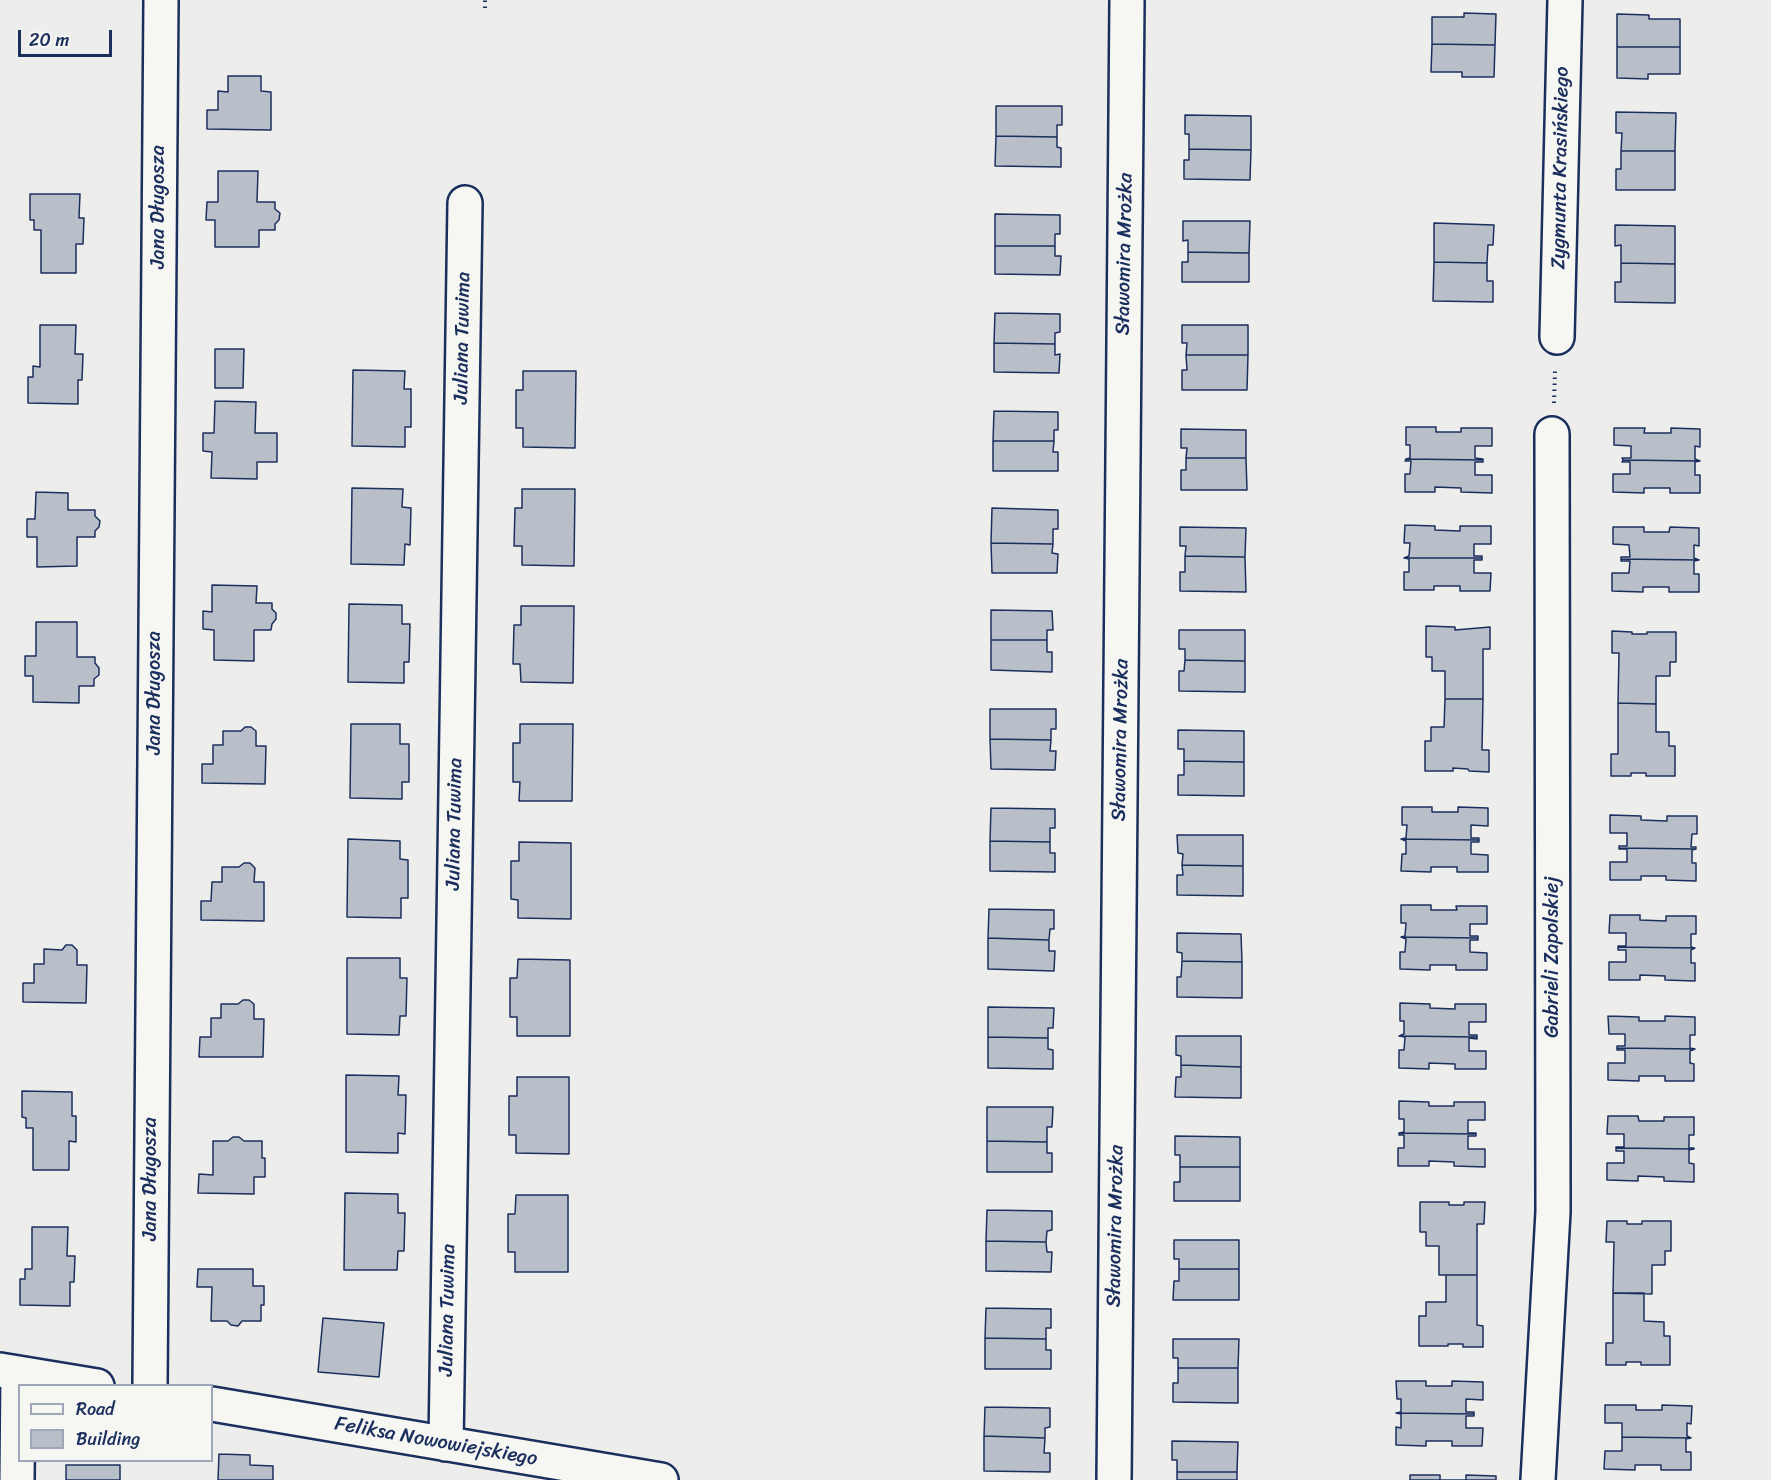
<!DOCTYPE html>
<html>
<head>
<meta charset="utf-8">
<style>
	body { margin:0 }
	#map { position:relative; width:1771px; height:1480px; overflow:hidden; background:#edeeec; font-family:Sriracha,sans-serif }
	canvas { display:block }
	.legend { position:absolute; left:18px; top:1384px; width:195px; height:78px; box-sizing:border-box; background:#f6f6f2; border:2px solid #9ea6b7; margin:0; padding:8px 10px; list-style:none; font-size:18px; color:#1b2f5e }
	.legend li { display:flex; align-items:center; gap:12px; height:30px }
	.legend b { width:30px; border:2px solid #9ea6b7 }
	.scale { position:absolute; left:18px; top:30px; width:94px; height:27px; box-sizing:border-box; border:3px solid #1b2f5e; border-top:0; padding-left:8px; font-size:18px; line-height:21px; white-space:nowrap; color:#1b2f5e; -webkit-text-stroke:4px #f6f6f2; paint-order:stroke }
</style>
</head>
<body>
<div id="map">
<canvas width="1771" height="1480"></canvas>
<ul class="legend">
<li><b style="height:8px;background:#f6f6f2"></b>Road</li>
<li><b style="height:16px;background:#b9bfc8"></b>Building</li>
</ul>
<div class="scale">20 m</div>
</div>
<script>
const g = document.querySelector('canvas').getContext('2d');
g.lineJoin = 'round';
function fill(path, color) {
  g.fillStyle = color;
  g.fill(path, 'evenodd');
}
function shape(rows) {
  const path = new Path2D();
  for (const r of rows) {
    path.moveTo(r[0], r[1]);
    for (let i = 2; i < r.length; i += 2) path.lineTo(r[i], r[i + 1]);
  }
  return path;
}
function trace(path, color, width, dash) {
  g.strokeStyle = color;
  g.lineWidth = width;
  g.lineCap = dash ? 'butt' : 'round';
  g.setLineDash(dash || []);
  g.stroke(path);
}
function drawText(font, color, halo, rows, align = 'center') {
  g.font = font + ' Sriracha,sans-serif';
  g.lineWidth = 4.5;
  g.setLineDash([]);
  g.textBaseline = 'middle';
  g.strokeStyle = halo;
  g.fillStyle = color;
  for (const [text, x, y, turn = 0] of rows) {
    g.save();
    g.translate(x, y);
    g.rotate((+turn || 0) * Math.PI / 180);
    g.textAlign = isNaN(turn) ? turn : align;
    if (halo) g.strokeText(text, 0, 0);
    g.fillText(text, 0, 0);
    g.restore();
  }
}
const building = shape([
	[1464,13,1496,14,1495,45,1432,44,1432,17,1464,17,1464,13],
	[1617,14,1649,15,1649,19,1680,19,1680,47,1617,47,1617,14],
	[1432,44,1495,45,1494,77,1462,77,1462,72,1431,72,1432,44],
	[1617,47,1680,47,1680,74,1648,74,1648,79,1617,78,1617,47],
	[228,76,261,76,261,91,271,92,271,130,207,129,207,110,218,110,218,91,228,92,228,76],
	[996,106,1062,106,1062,125,1057,125,1057,137,996,136,996,106],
	[1616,112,1676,113,1675,151,1621,151,1622,133,1616,133,1616,112],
	[1185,115,1251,116,1251,150,1189,149,1189,134,1185,134,1185,115],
	[996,136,1057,137,1057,147,1061,148,1061,167,995,166,996,136],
	[1189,149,1251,150,1250,180,1184,179,1184,160,1189,160,1189,149],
	[1621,151,1675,151,1675,190,1616,190,1616,169,1621,169,1621,151],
	[218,171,258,171,257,202,275,202,275,209,280,213,279,220,275,224,275,230,259,230,259,247,215,247,215,220,206,220,207,202,218,202,218,171],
	[30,194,80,194,79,218,84,218,83,244,76,244,76,273,41,273,41,230,34,230,34,220,30,220,30,194],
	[995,214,1060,215,1060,234,1055,234,1055,246,995,246,995,214],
	[1183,221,1250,221,1249,253,1188,252,1188,240,1183,241,1183,221],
	[1434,223,1494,225,1493,245,1488,245,1487,263,1434,262,1434,223],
	[1615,225,1675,226,1675,264,1621,263,1621,245,1615,246,1615,225],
	[995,246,1055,246,1055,256,1061,256,1060,275,995,274,995,246],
	[1188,252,1249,253,1249,282,1182,282,1182,262,1188,262,1188,252],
	[1434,262,1487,263,1487,281,1493,281,1493,302,1433,301,1434,262],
	[1621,263,1675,264,1675,303,1615,302,1615,282,1621,282,1621,263],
	[995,313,1060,314,1060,332,1055,333,1055,344,994,343,995,313],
	[40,325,76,325,75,354,83,354,82,380,78,380,78,404,28,403,28,377,33,377,33,366,40,367,40,325],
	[1182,325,1248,325,1248,355,1186,355,1187,343,1182,343,1182,325],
	[994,343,1055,344,1055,355,1060,354,1059,373,994,372,994,343],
	[215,349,244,349,243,388,215,388,215,349],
	[1186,355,1248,355,1247,390,1182,390,1182,370,1187,370,1186,355],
	[353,370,405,371,404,389,411,389,411,427,405,427,405,447,352,446,353,370],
	[523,371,576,371,575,448,523,447,523,428,516,428,516,390,523,390,523,371],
	[215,401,256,402,255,433,277,433,277,462,257,462,257,479,211,478,212,452,203,451,203,433,214,433,215,401],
	[994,411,1058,412,1058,430,1054,430,1054,441,993,441,994,411],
	[1406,427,1436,427,1436,432,1461,432,1461,428,1492,428,1492,446,1475,446,1475,458,1483,459,1483,460,1406,459,1410,458,1410,445,1406,445,1406,427],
	[1614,428,1645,428,1644,433,1671,433,1671,428,1700,429,1700,447,1695,446,1695,459,1700,461,1623,460,1622,458,1631,458,1631,446,1614,445,1614,428],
	[1181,429,1246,430,1246,458,1186,458,1187,448,1181,448,1181,429],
	[993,441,1054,441,1053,452,1058,452,1058,471,993,471,993,441],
	[1186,458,1246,458,1247,490,1181,490,1181,470,1186,470,1186,458],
	[1406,459,1483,460,1483,462,1475,462,1475,475,1492,475,1492,493,1461,492,1461,488,1435,487,1435,492,1405,492,1405,474,1410,474,1411,461,1405,461,1406,459],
	[1623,460,1700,461,1695,462,1695,475,1700,475,1700,493,1670,493,1670,488,1644,488,1644,493,1613,492,1613,474,1630,474,1630,462,1622,462,1623,460],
	[352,488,403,489,402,507,411,508,410,545,405,544,404,565,351,564,352,488],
	[522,489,575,489,574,566,522,565,522,546,514,546,515,508,522,508,522,489],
	[36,492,68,493,68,510,95,510,95,516,100,521,99,527,95,531,95,537,77,537,77,566,37,567,37,537,27,537,27,519,35,519,36,492],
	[992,508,1058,510,1058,529,1053,529,1053,544,991,543,992,508],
	[1405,525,1435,526,1435,530,1460,531,1460,526,1491,526,1491,544,1474,544,1474,556,1482,556,1482,558,1404,558,1409,556,1410,543,1404,543,1405,525],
	[1180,527,1246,528,1245,557,1185,556,1186,546,1180,546,1180,527],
	[1613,527,1644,527,1644,532,1669,532,1670,527,1699,528,1699,546,1694,545,1694,558,1699,560,1621,559,1621,557,1630,557,1629,545,1613,544,1613,527],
	[991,543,1053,544,1052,553,1058,554,1057,573,992,573,991,543],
	[1185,556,1245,557,1246,592,1180,591,1180,572,1185,572,1185,556],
	[1404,558,1482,558,1482,560,1474,560,1474,573,1491,573,1490,591,1460,591,1460,586,1434,586,1434,590,1404,590,1404,572,1409,572,1409,559,1404,558],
	[1621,559,1699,560,1694,561,1694,574,1699,574,1699,592,1669,592,1669,587,1643,587,1643,592,1612,591,1612,573,1629,573,1630,561,1621,561,1621,559],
	[212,585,257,586,256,603,272,603,272,609,276,613,276,619,272,624,271,630,254,630,254,661,214,660,214,630,203,629,203,611,212,612,212,585],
	[349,604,402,605,402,624,410,624,409,662,404,662,404,683,348,682,349,604],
	[521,606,574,606,573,683,521,682,520,664,513,664,514,625,521,625,521,606],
	[991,610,1052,611,1053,630,1047,630,1047,640,991,640,991,610],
	[36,622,77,622,77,657,95,657,95,663,99,668,99,675,94,679,94,686,79,686,79,703,33,702,33,676,25,676,25,656,36,656,36,622],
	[1426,626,1455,627,1455,630,1490,627,1490,649,1483,649,1483,699,1445,699,1445,671,1432,671,1432,657,1426,657,1426,626],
	[1179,630,1245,630,1245,661,1185,660,1185,649,1179,649,1179,630],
	[1612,631,1632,632,1632,634,1647,634,1647,632,1676,632,1676,662,1670,662,1670,676,1656,676,1656,704,1618,703,1619,653,1612,653,1612,631],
	[991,640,1047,640,1047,652,1052,652,1052,672,991,670,991,640],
	[1185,660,1245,661,1245,692,1179,691,1179,671,1184,671,1185,660],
	[1445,699,1483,699,1482,750,1489,750,1489,772,1469,771,1468,769,1453,768,1453,771,1425,771,1425,741,1431,741,1431,727,1444,727,1445,699],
	[1618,703,1656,704,1656,732,1669,732,1669,746,1675,746,1675,776,1646,776,1646,773,1631,773,1631,776,1611,776,1611,754,1618,754,1618,703],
	[990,709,1056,709,1056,729,1051,729,1051,740,990,739,990,709],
	[351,724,400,724,400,744,409,744,409,782,402,782,402,799,350,798,351,724],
	[520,724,573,724,572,801,519,801,520,782,513,782,513,743,520,743,520,724],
	[245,727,251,727,256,731,256,746,266,746,265,784,202,783,202,764,213,764,213,745,223,745,223,731,241,731,245,727],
	[1178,730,1244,731,1244,762,1184,761,1184,749,1178,749,1178,730],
	[990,739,1051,740,1050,751,1056,751,1055,770,991,769,990,739],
	[1184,761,1244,762,1244,796,1178,795,1178,775,1184,775,1184,761],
	[1402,807,1432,807,1432,812,1458,812,1458,807,1488,808,1488,826,1471,825,1471,838,1479,838,1479,840,1401,839,1406,838,1407,825,1402,825,1402,807],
	[991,808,1055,809,1055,828,1050,828,1050,842,990,841,991,808],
	[1610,815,1641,816,1641,820,1667,821,1667,816,1697,816,1697,834,1692,834,1691,847,1696,847,1696,849,1619,848,1619,846,1627,846,1627,833,1610,833,1610,815],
	[1177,835,1243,835,1243,866,1182,865,1183,854,1178,853,1177,835],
	[348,839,400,841,400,859,408,860,408,898,401,898,401,918,347,917,348,839],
	[1401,839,1479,840,1479,842,1471,842,1471,854,1488,855,1488,872,1457,872,1457,867,1431,867,1431,872,1401,871,1402,854,1406,854,1406,841,1401,839],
	[990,841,1050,842,1050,853,1055,853,1055,872,990,871,990,841],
	[519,842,571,843,571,919,518,918,518,900,511,899,511,861,519,861,519,842],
	[1619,848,1696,849,1692,850,1692,863,1696,863,1696,881,1666,880,1666,876,1641,876,1641,880,1610,880,1610,862,1627,862,1627,849,1619,849,1619,848],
	[244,863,250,863,255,868,254,882,264,882,264,921,201,920,201,901,211,901,212,882,222,882,222,867,239,867,244,863],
	[1182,865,1243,866,1243,896,1177,895,1177,875,1183,875,1182,865],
	[1401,905,1431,905,1431,910,1457,910,1456,906,1487,906,1487,924,1470,924,1470,936,1478,936,1478,938,1401,937,1405,936,1406,923,1401,923,1401,905],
	[989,909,1054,910,1054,929,1050,929,1049,940,988,938,989,909],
	[1610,915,1640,915,1640,920,1666,921,1666,916,1696,916,1696,934,1691,934,1691,947,1695,948,1618,947,1618,946,1626,946,1626,933,1609,933,1610,915],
	[1177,933,1241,934,1242,962,1182,961,1182,953,1177,952,1177,933],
	[1401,937,1478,938,1478,940,1470,940,1470,952,1487,953,1487,970,1456,970,1456,965,1430,965,1430,970,1400,969,1400,952,1405,952,1406,939,1401,937],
	[988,938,1049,940,1049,951,1055,951,1054,971,988,969,988,938],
	[66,945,72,945,77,950,77,965,87,965,86,1003,23,1002,23,983,34,983,34,964,44,964,44,949,62,950,66,945],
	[1618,947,1695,948,1691,950,1691,963,1695,963,1695,981,1665,980,1665,976,1640,975,1640,980,1609,980,1609,962,1626,962,1626,950,1618,950,1618,947],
	[347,958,400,958,400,978,407,978,406,1016,400,1016,399,1035,347,1034,347,958],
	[518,959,570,960,570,1036,517,1036,517,1017,510,1017,510,978,517,978,518,959],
	[1182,961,1242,962,1242,998,1177,997,1177,977,1181,977,1182,961],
	[243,1000,249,1000,254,1004,254,1019,264,1019,263,1057,199,1057,200,1037,211,1037,211,1018,221,1018,221,1004,238,1004,243,1000],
	[1400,1003,1430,1004,1430,1008,1455,1009,1455,1004,1486,1004,1486,1022,1469,1022,1469,1035,1477,1035,1477,1037,1399,1036,1404,1034,1404,1021,1400,1021,1400,1003],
	[988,1007,1054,1008,1053,1028,1048,1028,1048,1038,988,1037,988,1007],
	[1608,1016,1639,1017,1639,1021,1665,1021,1665,1016,1695,1017,1695,1035,1690,1035,1690,1048,1695,1049,1617,1048,1617,1046,1625,1046,1625,1034,1609,1034,1608,1016],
	[1176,1036,1241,1036,1241,1067,1181,1065,1181,1056,1176,1055,1176,1036],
	[1399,1036,1477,1037,1477,1039,1469,1038,1469,1051,1486,1051,1486,1069,1455,1069,1455,1064,1429,1063,1429,1069,1399,1068,1399,1050,1404,1050,1405,1037,1399,1036],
	[988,1037,1048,1038,1048,1049,1053,1050,1053,1069,988,1068,988,1037],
	[1617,1048,1695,1049,1690,1051,1690,1063,1694,1064,1694,1081,1665,1081,1665,1076,1639,1076,1639,1081,1608,1080,1608,1063,1625,1063,1625,1050,1617,1050,1617,1048],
	[1181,1065,1241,1067,1241,1098,1175,1097,1176,1077,1181,1077,1181,1065],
	[346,1075,399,1076,398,1095,406,1095,405,1134,398,1133,398,1153,346,1152,346,1075],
	[517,1077,569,1077,569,1154,516,1153,516,1135,509,1135,509,1096,517,1096,517,1077],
	[22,1091,72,1092,72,1116,76,1116,76,1142,69,1141,69,1170,33,1170,33,1128,26,1128,26,1118,22,1117,22,1091],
	[1399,1101,1429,1102,1429,1106,1454,1106,1454,1102,1485,1102,1485,1120,1468,1120,1468,1133,1476,1133,1476,1134,1399,1133,1404,1132,1404,1119,1399,1119,1399,1101],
	[987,1107,1053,1107,1052,1127,1047,1127,1047,1142,987,1141,987,1107],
	[1608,1116,1638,1116,1639,1121,1664,1121,1664,1117,1694,1117,1694,1135,1689,1135,1689,1148,1694,1148,1694,1149,1616,1148,1616,1147,1624,1147,1624,1134,1607,1134,1608,1116],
	[1399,1133,1476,1134,1476,1136,1468,1136,1468,1149,1485,1149,1485,1167,1454,1166,1454,1162,1429,1161,1429,1166,1398,1166,1398,1148,1404,1148,1404,1135,1399,1135,1399,1133],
	[1175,1136,1240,1137,1240,1167,1180,1167,1180,1155,1175,1155,1175,1136],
	[233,1137,239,1137,244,1141,262,1141,262,1158,265,1158,265,1177,254,1177,254,1194,198,1193,199,1174,213,1175,213,1141,228,1141,233,1137],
	[987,1141,1047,1142,1047,1153,1052,1153,1052,1172,987,1172,987,1141],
	[1616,1148,1694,1149,1689,1150,1689,1163,1694,1164,1694,1182,1664,1181,1664,1177,1638,1176,1638,1181,1607,1180,1607,1163,1624,1163,1624,1151,1616,1151,1616,1148],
	[1180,1167,1240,1167,1240,1201,1174,1201,1174,1182,1180,1182,1180,1167],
	[345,1193,398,1194,398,1213,405,1213,404,1251,398,1251,397,1270,344,1270,345,1193],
	[516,1195,568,1195,568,1272,515,1272,515,1252,508,1252,508,1214,515,1214,516,1195],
	[1420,1202,1449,1202,1449,1205,1464,1205,1464,1202,1485,1202,1484,1224,1477,1224,1477,1275,1439,1275,1439,1246,1426,1246,1426,1232,1420,1232,1420,1202],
	[987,1210,1052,1211,1052,1230,1047,1231,1046,1242,986,1241,987,1210],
	[1607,1221,1627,1221,1627,1224,1642,1224,1642,1221,1671,1221,1671,1251,1665,1251,1665,1265,1652,1265,1652,1294,1613,1293,1614,1242,1606,1242,1607,1221],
	[32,1227,68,1227,67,1256,75,1256,74,1282,70,1282,70,1306,20,1305,20,1279,25,1279,25,1269,32,1269,32,1227],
	[1174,1240,1239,1240,1239,1269,1179,1269,1179,1259,1174,1259,1174,1240],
	[986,1241,1046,1242,1047,1252,1052,1252,1051,1272,986,1271,986,1241],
	[198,1269,253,1269,253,1286,264,1286,264,1305,261,1305,261,1321,242,1321,238,1326,231,1325,227,1321,211,1321,212,1287,197,1287,198,1269],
	[1179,1269,1239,1269,1239,1300,1173,1300,1174,1281,1179,1281,1179,1269],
	[1446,1275,1477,1275,1477,1325,1483,1326,1483,1347,1463,1347,1463,1344,1448,1344,1448,1346,1419,1346,1419,1316,1426,1316,1426,1302,1446,1302,1446,1275],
	[1613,1293,1644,1293,1644,1321,1664,1322,1664,1336,1670,1336,1670,1365,1641,1365,1641,1362,1626,1362,1626,1365,1606,1365,1606,1343,1613,1343,1613,1293],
	[986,1308,1051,1309,1051,1328,1046,1328,1046,1339,985,1338,986,1308],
	[323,1318,384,1323,379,1377,318,1372,323,1318],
	[985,1338,1046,1339,1046,1350,1051,1350,1051,1369,985,1369,985,1338],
	[1173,1339,1239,1339,1238,1368,1178,1368,1178,1358,1173,1358,1173,1339],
	[1178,1368,1238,1368,1238,1403,1173,1402,1173,1383,1178,1383,1178,1368],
	[1396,1381,1426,1381,1426,1386,1452,1386,1452,1381,1483,1382,1483,1400,1466,1399,1466,1412,1474,1412,1474,1414,1396,1413,1401,1412,1401,1399,1397,1399,1396,1381],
	[1605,1405,1636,1405,1636,1410,1662,1410,1662,1405,1692,1406,1691,1424,1687,1423,1687,1436,1691,1438,1622,1437,1622,1423,1605,1423,1605,1405],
	[985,1407,1050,1408,1050,1427,1045,1428,1045,1438,984,1436,985,1407],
	[1396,1413,1474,1414,1474,1416,1466,1416,1466,1428,1483,1428,1482,1446,1452,1446,1452,1441,1426,1441,1426,1446,1396,1445,1396,1427,1401,1428,1401,1414,1396,1413],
	[984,1436,1045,1438,1044,1453,1050,1453,1050,1472,984,1471,984,1436],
	[1622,1437,1691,1438,1686,1439,1686,1452,1691,1452,1691,1470,1661,1470,1661,1465,1635,1465,1635,1470,1604,1469,1605,1451,1622,1451,1622,1437],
	[1172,1441,1238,1442,1237,1472,1177,1472,1177,1460,1172,1460,1172,1441],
	[219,1454,250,1455,250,1465,273,1466,273,1480,218,1480,219,1454],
	[66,1465,120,1465,120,1480,66,1480,66,1465],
	[1177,1472,1237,1472,1237,1480,1177,1480,1177,1472],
	[1410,1475,1440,1475,1440,1480,1466,1480,1466,1475,1496,1476,1496,1480,1410,1480,1410,1475]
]);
fill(building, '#b9bfc8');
trace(building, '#1b2f5e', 1.5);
const minor = shape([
	[1557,337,1565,0],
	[0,1370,97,1386],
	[150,1386,161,0],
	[212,1404,661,1480],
	[446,1444,465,203],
	[17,1480,18,1373],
	[1114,1480,1127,0],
	[1538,1480,1553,1212,1552,434]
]);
trace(minor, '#1b2f5e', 38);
trace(shape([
	[485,8,485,0],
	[1554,403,1555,369]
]), '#1b2f5e', 4, [1.5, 4.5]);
trace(minor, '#f6f6f2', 33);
drawText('20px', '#1b2f5e', '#f6f6f2', [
	["Zygmunta Krasińskiego",1561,168,-89],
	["Jana Długosza",159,207,-90],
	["Sławomira Mrożka",1125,254,-89],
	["Juliana Tuwima",463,338,-89],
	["Jana Długosza",155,693,-90],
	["Sławomira Mrożka",1121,740,-89],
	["Juliana Tuwima",455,824,-89],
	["Gabrieli Zapolskiej",1553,957,-90],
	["Jana Długosza",151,1179,-90],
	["Sławomira Mrożka",1116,1226,-89],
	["Juliana Tuwima",448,1310,-89],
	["Feliksa Nowowiejskiego",436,1442,10]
]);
</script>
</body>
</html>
